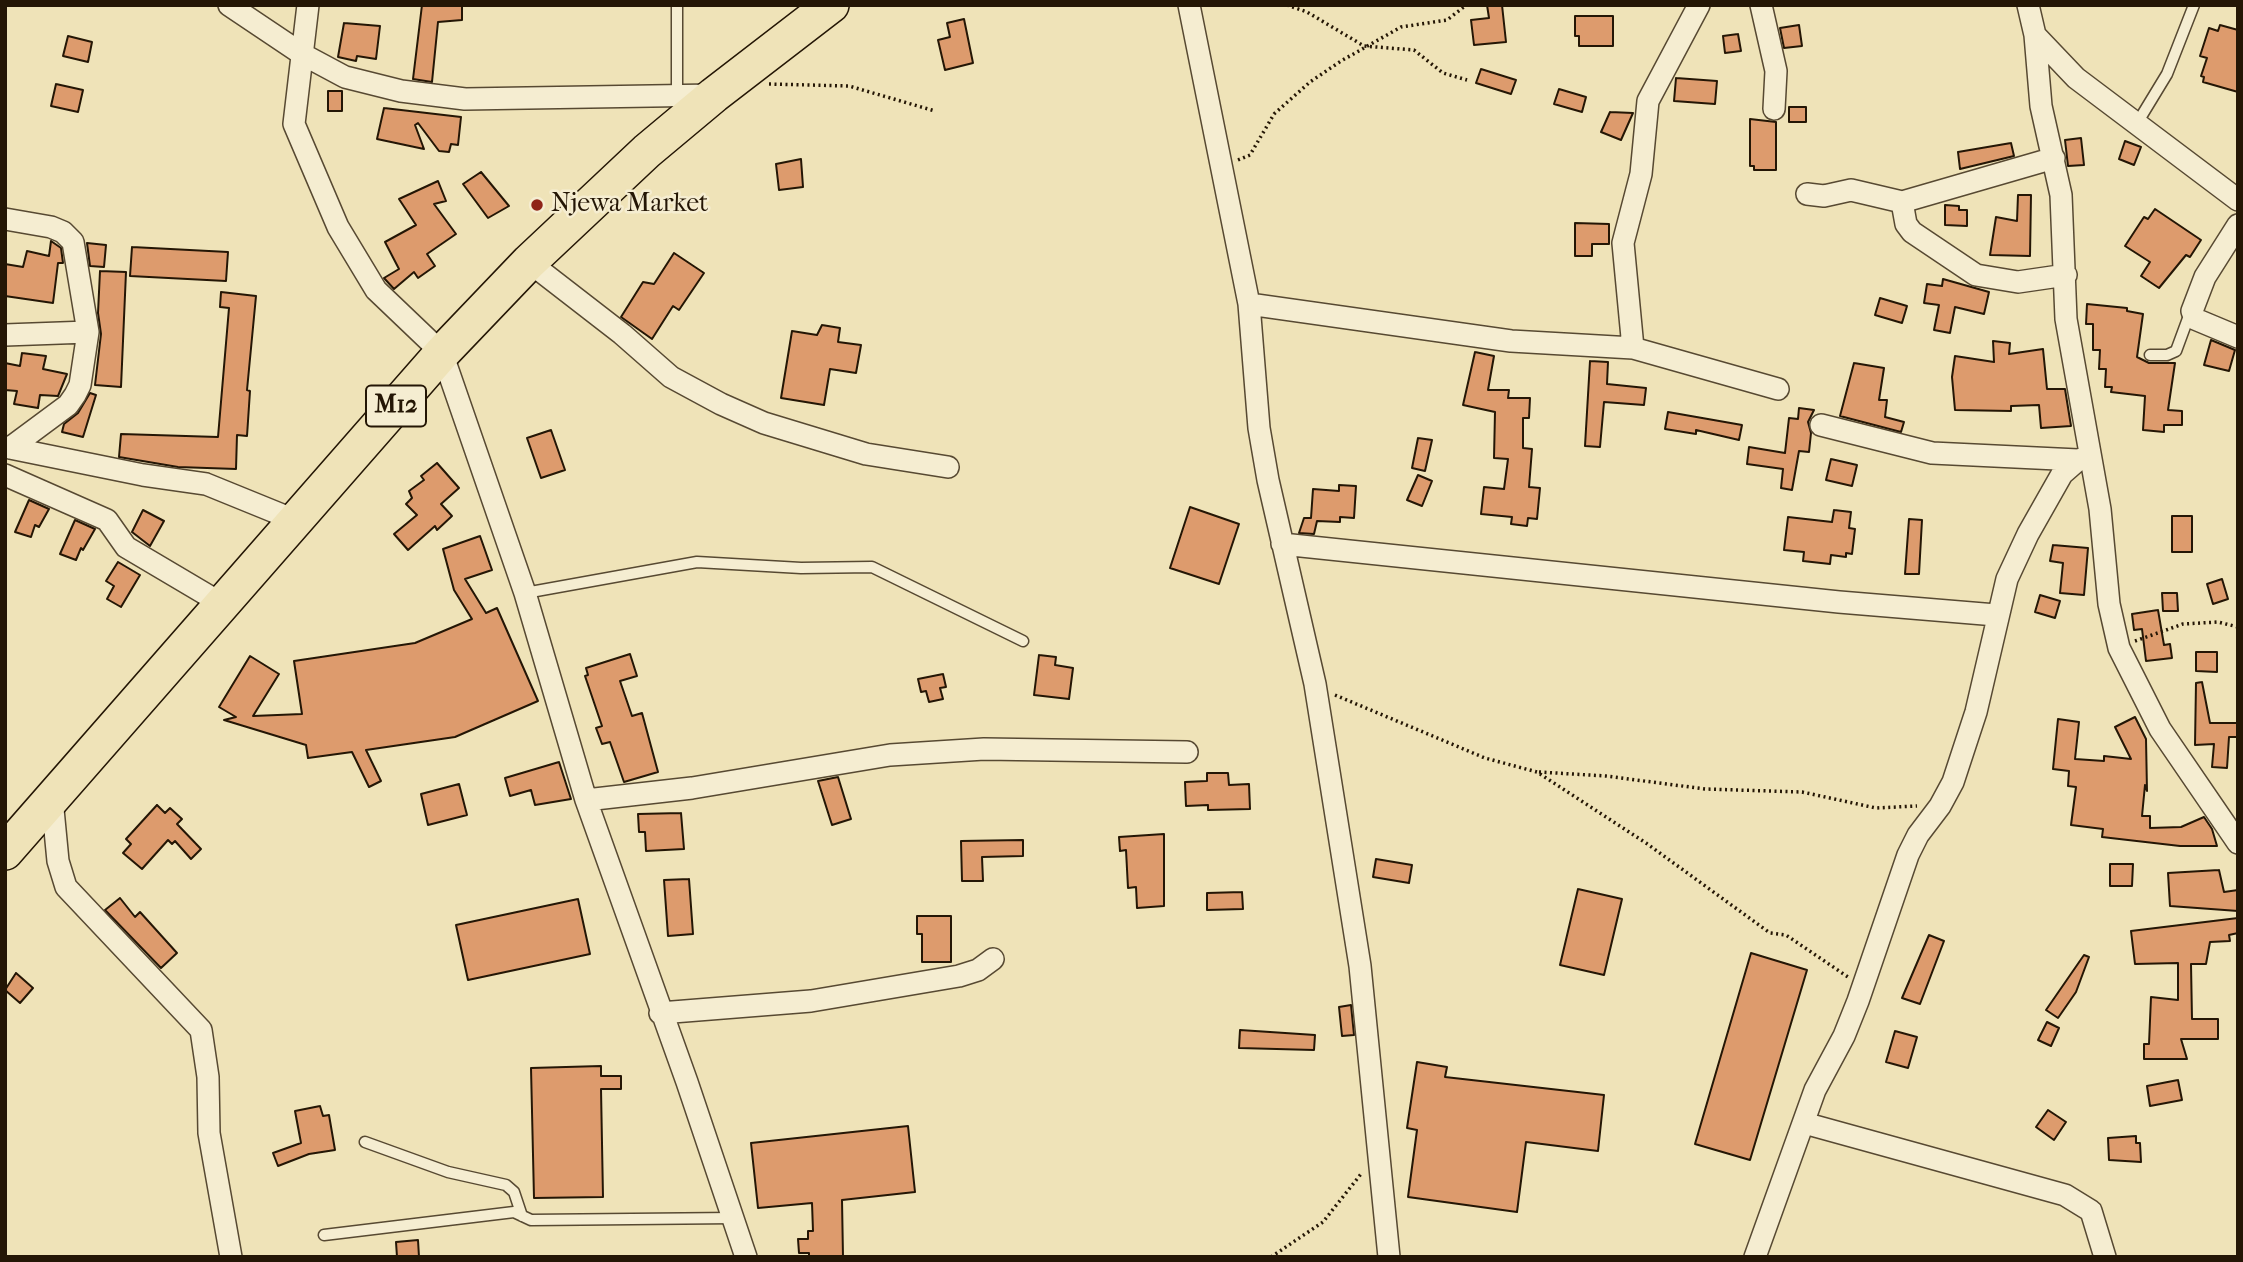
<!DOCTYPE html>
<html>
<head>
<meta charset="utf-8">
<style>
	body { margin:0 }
	#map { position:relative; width:2243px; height:1262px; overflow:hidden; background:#efe3b8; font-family:"IM FELL French Canon",serif }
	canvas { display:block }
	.frame { position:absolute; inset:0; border:7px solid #241605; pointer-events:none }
</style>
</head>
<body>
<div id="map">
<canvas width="2243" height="1262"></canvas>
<div class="frame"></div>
</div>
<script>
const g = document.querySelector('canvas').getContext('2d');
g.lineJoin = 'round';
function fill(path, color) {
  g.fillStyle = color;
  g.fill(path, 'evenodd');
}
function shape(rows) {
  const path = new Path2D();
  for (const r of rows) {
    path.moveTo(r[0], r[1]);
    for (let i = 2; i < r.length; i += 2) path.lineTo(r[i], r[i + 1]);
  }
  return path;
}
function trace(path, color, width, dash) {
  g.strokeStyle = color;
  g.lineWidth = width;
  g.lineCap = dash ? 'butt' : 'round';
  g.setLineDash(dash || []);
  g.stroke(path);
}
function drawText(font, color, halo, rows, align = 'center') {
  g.font = font + ' "IM FELL French Canon",serif';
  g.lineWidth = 5;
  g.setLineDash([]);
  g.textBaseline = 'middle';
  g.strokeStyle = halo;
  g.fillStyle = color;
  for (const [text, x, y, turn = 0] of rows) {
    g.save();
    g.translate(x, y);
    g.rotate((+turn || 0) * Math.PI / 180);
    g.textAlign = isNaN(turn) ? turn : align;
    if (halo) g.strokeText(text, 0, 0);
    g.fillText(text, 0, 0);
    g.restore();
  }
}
const building = shape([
	[422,5,462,5,462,20,438,22,432,82,413,79,422,5],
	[1487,5,1502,5,1506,42,1474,45,1471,20,1489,18,1487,5],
	[1575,16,1613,16,1613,46,1579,46,1579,36,1575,36,1575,16],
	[964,19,973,63,945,70,938,40,950,37,947,23,964,19],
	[344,23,380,26,376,59,357,56,356,61,338,57,344,23],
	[1799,25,1802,46,1784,48,1780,28,1799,25],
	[2220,25,2238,30,2238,92,2203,82,2204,77,2201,76,2207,58,2200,56,2209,28,2218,31,2220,25],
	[1738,34,1741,51,1725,53,1723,36,1738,34],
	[68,36,92,42,88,62,63,56,68,36],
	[1481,69,1516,80,1511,94,1476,83,1481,69],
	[1676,78,1717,81,1715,104,1674,101,1676,78],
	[56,84,83,90,78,112,51,106,56,84],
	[1559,89,1586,97,1582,112,1554,104,1559,89],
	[328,91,342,91,342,111,328,111,328,91],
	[1789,107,1806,107,1806,122,1789,122,1789,107],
	[384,108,461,117,458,145,451,144,449,152,439,151,418,123,415,125,424,149,377,139,384,108],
	[1610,112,1633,113,1621,140,1601,132,1610,112],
	[1750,119,1776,122,1776,170,1754,170,1754,166,1750,166,1750,119],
	[2081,138,2084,165,2068,166,2065,140,2081,138],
	[2125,141,2141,147,2134,165,2119,159,2125,141],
	[2011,143,2014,156,1960,169,1958,152,2011,143],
	[801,159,803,187,779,190,776,164,801,159],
	[481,172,509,206,488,218,463,184,481,172],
	[438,181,446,201,434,204,456,234,427,254,435,266,418,278,414,272,394,289,384,278,399,269,385,242,416,225,399,199,438,181],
	[2018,195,2031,195,2030,256,1990,255,1996,217,2017,221,2018,195],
	[1945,205,1959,206,1959,210,1967,210,1967,226,1945,225,1945,205],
	[2155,209,2201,240,2190,257,2186,255,2159,288,2141,276,2150,262,2125,246,2144,217,2148,219,2155,209],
	[1575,223,1609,224,1609,244,1592,244,1592,256,1575,256,1575,223],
	[51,241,61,248,63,263,58,263,53,303,5,296,5,264,23,267,27,251,49,256,51,241],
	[87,243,106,245,104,267,90,266,87,243],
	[132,247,228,252,226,281,130,276,132,247],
	[674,253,704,273,679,310,673,306,652,339,621,317,643,282,654,284,674,253],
	[100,271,126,272,121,387,95,385,101,334,98,313,100,271],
	[1943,279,1989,292,1984,314,1955,307,1950,333,1934,330,1939,305,1924,303,1927,284,1942,286,1943,279],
	[221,292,256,296,247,390,250,391,247,436,237,435,236,469,178,467,119,457,121,434,218,437,229,308,220,307,221,292],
	[1880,298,1907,306,1902,323,1875,315,1880,298],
	[2087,304,2127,308,2127,311,2143,314,2137,357,2149,363,2175,363,2168,410,2182,411,2182,425,2164,425,2164,432,2143,430,2145,396,2111,392,2112,387,2105,387,2106,369,2099,369,2100,350,2093,350,2093,324,2086,324,2087,304],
	[822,325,840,328,838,342,861,345,856,373,830,369,824,405,781,398,792,331,817,335,822,325],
	[2211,340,2235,350,2229,371,2204,365,2211,340],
	[1993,341,2010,343,2009,354,2043,349,2047,389,2065,389,2071,426,2041,428,2039,405,2011,406,2011,411,1955,410,1952,377,1955,356,1994,362,1993,341],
	[1475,352,1494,356,1488,390,1509,390,1508,398,1530,398,1529,418,1523,418,1523,448,1532,449,1529,487,1540,488,1537,519,1528,518,1527,526,1511,524,1512,517,1481,514,1484,487,1504,489,1508,459,1494,458,1495,412,1463,405,1475,352],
	[22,353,46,356,43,369,67,374,58,396,40,395,38,408,14,404,17,391,5,390,5,363,20,366,22,353],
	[1590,361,1608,362,1607,384,1646,388,1644,405,1604,402,1600,447,1585,446,1590,361],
	[1854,363,1884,368,1879,400,1887,400,1885,417,1904,422,1901,432,1840,416,1854,363],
	[90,393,96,395,83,437,62,432,64,424,78,413,90,393],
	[1799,408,1814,410,1808,422,1811,433,1809,452,1799,451,1792,490,1781,488,1783,469,1747,464,1749,447,1785,453,1789,418,1798,419,1799,408],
	[1668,412,1742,425,1739,440,1696,430,1696,434,1665,429,1668,412],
	[551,430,565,470,541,478,527,438,551,430],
	[1418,438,1432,440,1425,471,1412,468,1418,438],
	[1831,459,1857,465,1852,486,1826,480,1831,459],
	[437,463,459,488,441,504,452,516,437,530,435,526,408,550,394,534,417,515,406,504,412,498,409,491,424,480,421,476,437,463],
	[1418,475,1432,481,1422,506,1407,500,1418,475],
	[1339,485,1356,486,1354,518,1340,517,1340,522,1317,521,1314,534,1299,533,1304,518,1311,518,1313,489,1339,491,1339,485],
	[29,500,49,509,39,527,35,525,31,537,15,532,29,500],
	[1190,507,1239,524,1219,584,1170,568,1190,507],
	[143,510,164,521,150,546,132,532,143,510],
	[1834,510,1851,512,1849,528,1855,529,1852,554,1846,553,1846,557,1831,555,1830,564,1803,561,1804,552,1784,550,1788,517,1832,522,1834,510],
	[2172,516,2192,516,2192,552,2172,552,2172,516],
	[1909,519,1922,520,1919,574,1905,574,1909,519],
	[75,520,95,529,83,550,81,548,76,560,60,554,75,520],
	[480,536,492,570,465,579,486,613,497,608,538,701,455,737,366,750,381,781,369,787,352,752,308,758,306,745,224,720,236,717,219,707,250,656,279,674,253,716,302,714,294,661,415,643,472,619,454,590,443,549,480,536],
	[2053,545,2088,548,2084,595,2060,593,2063,563,2050,561,2053,545],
	[118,562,140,575,121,607,107,599,114,586,106,581,118,562],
	[2222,579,2228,599,2213,604,2207,584,2222,579],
	[2162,593,2177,593,2178,611,2163,611,2162,593],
	[2040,595,2060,601,2055,618,2035,612,2040,595],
	[2158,610,2164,645,2170,644,2172,658,2146,661,2142,629,2134,630,2132,614,2158,610],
	[2196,652,2217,652,2217,672,2196,671,2196,652],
	[630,654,637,676,620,681,632,716,642,713,658,772,624,782,610,742,602,744,596,728,602,726,585,676,588,675,586,668,630,654],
	[1039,655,1056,657,1055,665,1073,668,1069,699,1034,695,1039,655],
	[943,674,946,687,940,688,943,699,929,702,926,691,921,692,918,679,943,674],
	[2202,682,2210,723,2238,723,2238,737,2229,737,2227,768,2212,767,2214,744,2195,745,2196,683,2202,682],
	[2135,717,2146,739,2147,791,2145,785,2142,816,2150,816,2150,828,2181,827,2204,817,2212,829,2217,846,2180,846,2102,837,2103,829,2071,825,2076,787,2068,786,2069,771,2053,769,2058,719,2079,722,2075,759,2104,761,2104,756,2131,759,2115,727,2135,717],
	[559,762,571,799,535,805,531,790,510,796,505,778,559,762],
	[1207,773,1228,773,1229,785,1249,784,1250,809,1208,810,1208,805,1186,806,1185,782,1207,781,1207,773],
	[838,777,851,819,832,825,818,781,838,777],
	[459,784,467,815,428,825,421,794,459,784],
	[157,805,165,813,170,808,182,819,177,824,201,849,191,859,175,841,172,844,168,840,142,869,123,853,131,844,126,839,157,805],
	[681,813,684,849,646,851,645,832,639,832,638,814,681,813],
	[1164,834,1164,906,1137,908,1136,887,1128,888,1126,850,1120,851,1119,837,1164,834],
	[1023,840,1023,856,982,857,983,881,962,881,961,841,1023,840],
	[1376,859,1412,865,1409,883,1373,877,1376,859],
	[2110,864,2133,864,2132,886,2110,886,2110,864],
	[2219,870,2224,892,2238,890,2238,911,2170,906,2168,873,2219,870],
	[689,879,693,934,668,936,664,880,689,879],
	[1578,889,1622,899,1604,975,1560,965,1578,889],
	[1242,892,1243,909,1207,910,1207,893,1242,892],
	[120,898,135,917,140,912,177,953,161,968,105,910,120,898],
	[578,899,590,954,468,980,456,925,578,899],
	[917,916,951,916,951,962,922,962,922,934,917,934,917,916],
	[2238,918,2238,933,2229,935,2230,941,2210,942,2206,964,2191,964,2192,1019,2218,1019,2218,1039,2181,1039,2187,1059,2144,1059,2144,1044,2149,1044,2151,997,2178,1000,2178,963,2135,964,2131,931,2238,918],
	[1929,935,1944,941,1920,1004,1902,998,1929,935],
	[1751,953,1807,970,1750,1160,1695,1144,1751,953],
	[2084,955,2089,957,2076,992,2058,1018,2046,1010,2084,955],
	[16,973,33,988,20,1003,5,990,16,973],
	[1351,1005,1354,1035,1342,1036,1339,1007,1351,1005],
	[2047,1022,2059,1028,2051,1046,2038,1040,2047,1022],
	[1240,1030,1315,1035,1314,1050,1239,1048,1240,1030],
	[1895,1031,1917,1037,1908,1068,1886,1062,1895,1031],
	[1417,1062,1447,1067,1445,1077,1604,1095,1598,1151,1526,1142,1517,1212,1408,1197,1417,1130,1407,1128,1417,1062],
	[601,1066,601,1076,621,1076,621,1089,601,1089,603,1197,534,1198,531,1068,601,1066],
	[2178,1080,2182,1100,2150,1106,2147,1086,2178,1080],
	[320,1106,323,1116,329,1115,335,1150,309,1154,278,1166,273,1153,301,1143,295,1111,320,1106],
	[2048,1110,2066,1122,2054,1140,2036,1127,2048,1110],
	[908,1126,915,1192,842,1200,843,1257,809,1257,809,1253,799,1253,798,1239,808,1239,808,1231,813,1231,812,1203,758,1208,751,1143,908,1126],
	[2136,1136,2136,1143,2140,1143,2141,1162,2109,1160,2108,1138,2136,1136],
	[418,1240,419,1257,397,1257,396,1242,418,1240]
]);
fill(building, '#dd9b6d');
trace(building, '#241605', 2);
const service = shape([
	[677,94,677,5],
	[2136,125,2167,74,2194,5],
	[2150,355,2167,355,2176,351,2190,313],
	[525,593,697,562,801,568,872,567,1023,641],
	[365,1142,448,1172,506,1185,514,1192,522,1216],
	[324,1235,514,1212,531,1220,734,1218]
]);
const minor = shape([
	[229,5,302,54,345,77,401,91,465,99,714,95],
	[308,5,294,124,338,227,376,290,442,353,525,593,586,800,687,1082,746,1257],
	[1189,5,1249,304,1259,428,1268,480,1315,684,1360,966,1389,1257],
	[1761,5,1776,71,1774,109],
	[2028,5,2035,35,2041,106,2061,195,2066,319,2100,509,2109,604,2119,648,2160,729,2238,843],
	[2035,35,2076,78,2238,200],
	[1807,194,1824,196,1851,190,1902,202,2054,158],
	[1902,202,1906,224,1912,232,1976,275,2018,282,2066,275],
	[5,219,51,227,63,232,73,242,88,332,5,335],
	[2238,225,2205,277,2192,311,2195,319,2238,337],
	[529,262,622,334,671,377,721,404,764,423,866,454,948,467],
	[1249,304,1511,341,1633,348,1778,389],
	[1633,348,1623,243,1641,174,1648,101,1699,5],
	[1821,425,1932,453,2078,460],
	[5,447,143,475,206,484,297,521],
	[10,448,68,405,75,395,80,385,88,332],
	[5,475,107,520,126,547,224,605],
	[1282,544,1839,602,1996,615],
	[52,799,58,861,66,887,201,1030,208,1077,209,1133,231,1257],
	[586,800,692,788,890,755,984,749,1187,752],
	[660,1013,811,1001,959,976,978,970,993,959],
	[1804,1123,2065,1195,2091,1211,2105,1257],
	[1755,1257,1815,1090,1844,1036,1858,1001,1908,855,1918,835,1940,806,1953,782,1976,712,2007,579,2028,534,2062,474,2078,460,2090,457]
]);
const trunk = shape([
	[5,852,442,353,529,262,647,151,714,95,831,5]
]);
trace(service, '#574932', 13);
trace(minor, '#574932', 24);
trace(trunk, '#241605', 38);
trace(shape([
	[1287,5,1307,12,1364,46,1414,50,1443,73,1467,80],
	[769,84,849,86,935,111],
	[1238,160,1250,155,1274,114,1310,82,1341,61,1401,27,1447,20,1465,6],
	[2135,641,2183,624,2218,622,2238,627],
	[1335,695,1485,758,1537,772,1646,843,1770,933,1786,935,1848,977],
	[1539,772,1606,776,1705,789,1802,792,1876,808,1917,806],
	[1271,1257,1323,1222,1361,1174]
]), '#241605', 3.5, [2, 3.5]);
trace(service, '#f5edd1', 10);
trace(minor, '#f5edd1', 21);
trace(trunk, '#efe3b8', 35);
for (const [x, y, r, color] of [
	[537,205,7,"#8f2418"]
]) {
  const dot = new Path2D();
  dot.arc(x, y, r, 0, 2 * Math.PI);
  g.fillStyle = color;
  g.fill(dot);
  trace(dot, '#f5edd1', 2.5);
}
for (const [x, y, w] of [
	[396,406,60]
]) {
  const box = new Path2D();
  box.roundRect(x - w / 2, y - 20.5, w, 41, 5);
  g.fillStyle = '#f5edd1';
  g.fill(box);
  trace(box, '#241605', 2);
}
drawText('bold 24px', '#241605', null, [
	["M12",396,406]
]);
drawText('26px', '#241605', '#f5edd1', [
	["Njewa Market",551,205]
], 'left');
</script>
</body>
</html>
